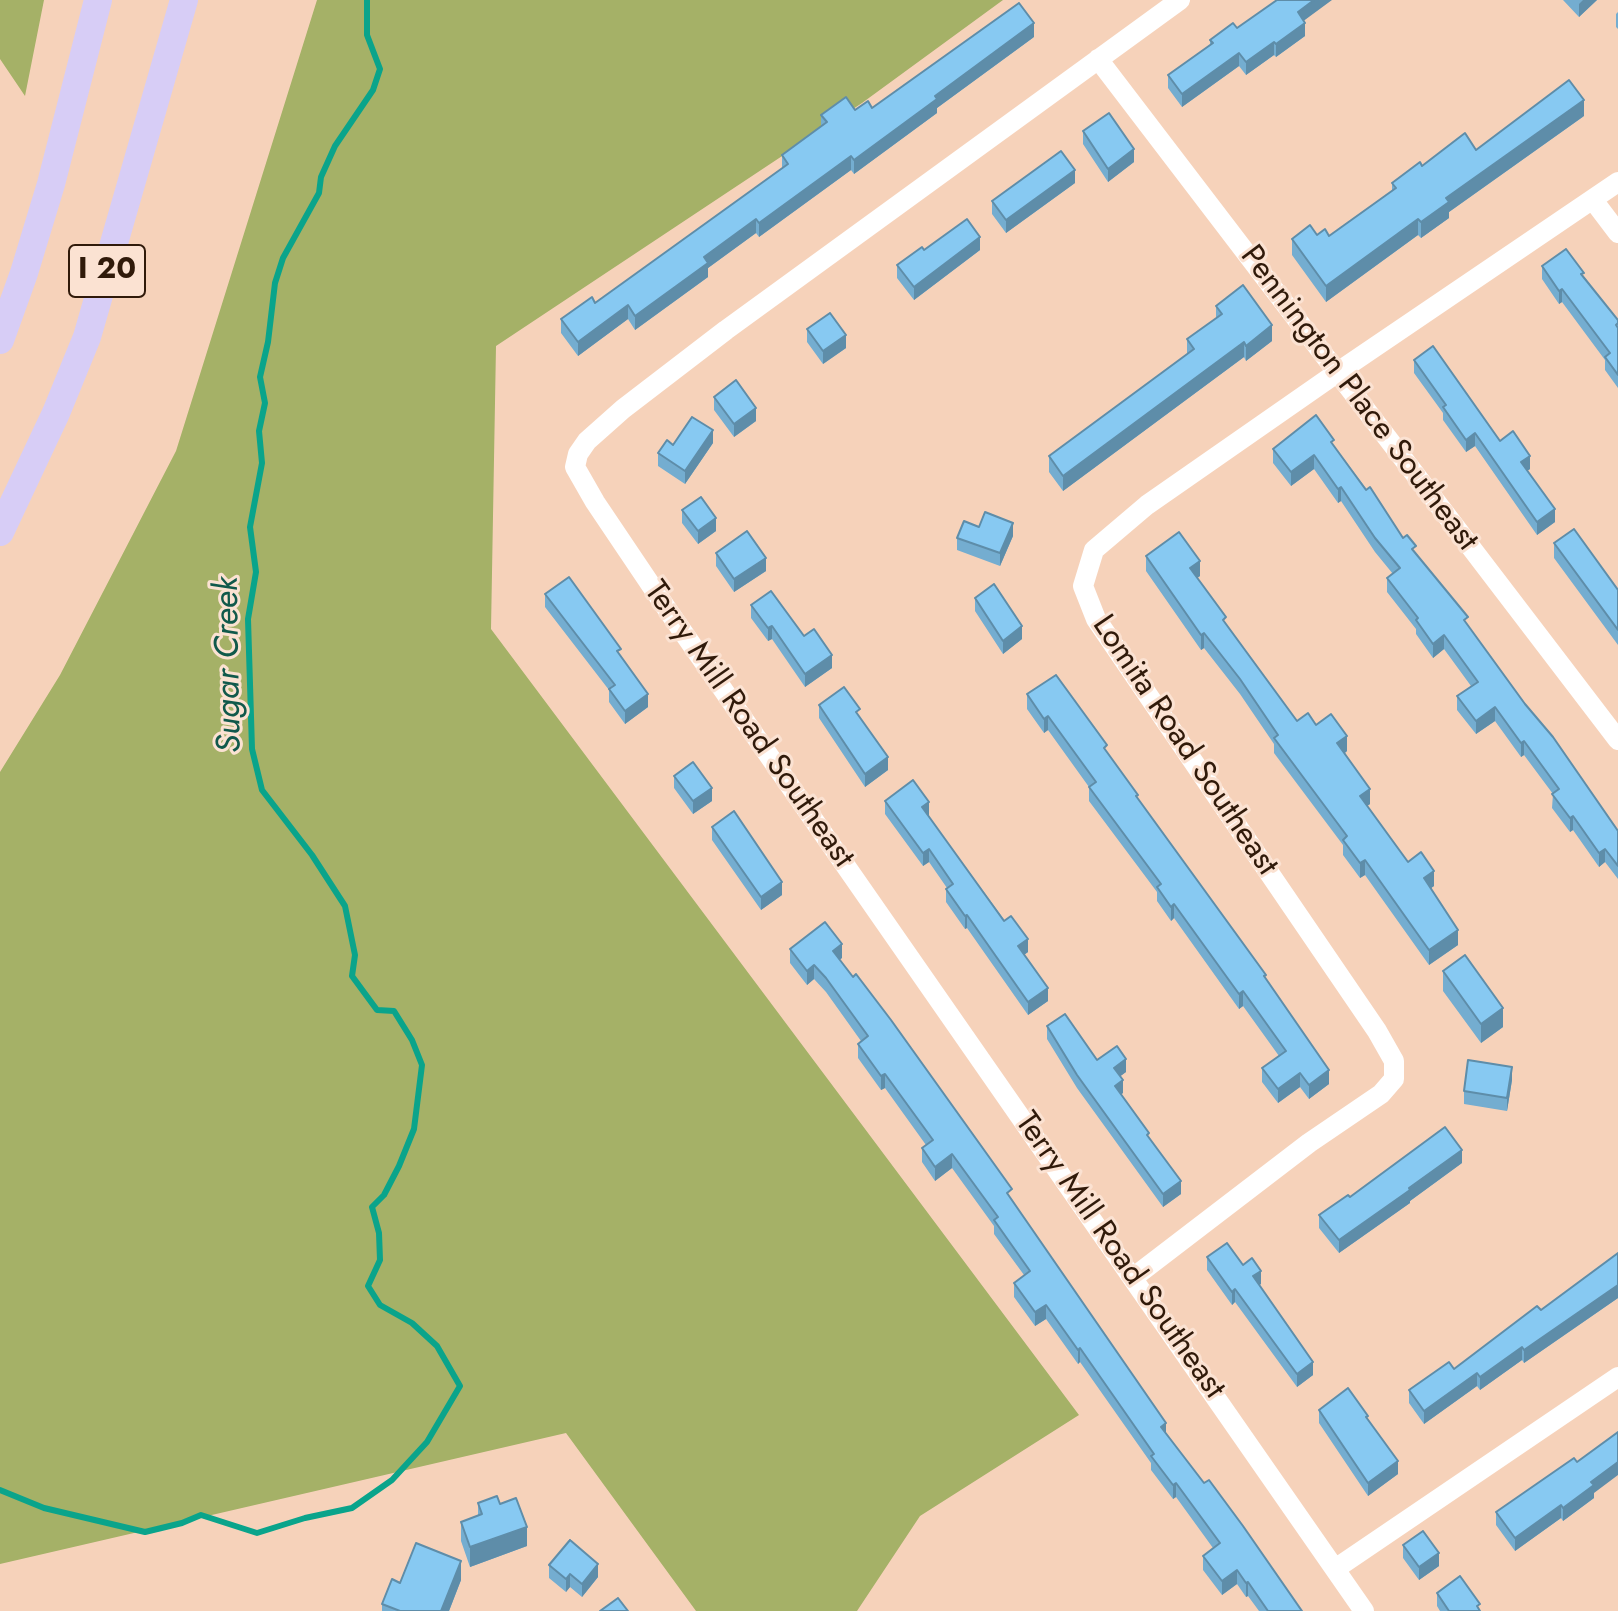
<!DOCTYPE html>
<html>
<head>
<meta charset="utf-8">
<style>
	body { margin:0 }
	canvas { display:block; background:#f6d2ba }
</style>
</head>
<body>
<canvas width="1618" height="1611"></canvas>
<script>
const g = document.querySelector('canvas').getContext('2d');
g.lineJoin = 'round';
function fill(path, color) {
  g.fillStyle = color;
  g.fill(path, 'evenodd');
}
function shape(rows) {
  const path = new Path2D();
  for (const r of rows) {
    path.moveTo(r[0], r[1]);
    for (let i = 2; i < r.length; i += 2) path.lineTo(r[i], r[i + 1]);
  }
  return path;
}
function trace(path, color, width, dash) {
  g.strokeStyle = color;
  g.lineWidth = width;
  g.lineCap = dash ? 'butt' : 'round';
  g.setLineDash(dash || []);
  g.stroke(path);
}
function drawText(font, color, halo, rows, align = 'center') {
  g.font = font + ' Jost,sans-serif';
  g.lineWidth = 6;
  g.setLineDash([]);
  g.textBaseline = 'middle';
  g.strokeStyle = halo;
  g.fillStyle = color;
  for (const [text, x, y, turn = 0] of rows) {
    g.save();
    g.translate(x, y);
    g.rotate((+turn || 0) * Math.PI / 180);
    g.textAlign = isNaN(turn) ? turn : align;
    if (halo) g.strokeText(text, 0, 0);
    g.fillText(text, 0, 0);
    g.restore();
  }
}
fill(shape([
	[0,0,44,0,25,96,0,59],
	[317,0,1003,0,862,103,496,346,491,629,1079,1415,920,1516,857,1611,696,1611,566,1433,0,1564,0,772,60,675,176,451]
]), '#a5b167');
trace(shape([
	[0,1490,44,1508,145,1532,182,1523,201,1515,257,1533,305,1518,352,1508,392,1480,427,1442,460,1386,437,1346,412,1323,380,1305,368,1286,380,1260,379,1233,372,1207,384,1195,399,1166,414,1129,422,1065,412,1040,394,1011,377,1010,352,976,355,955,345,906,312,855,262,790,252,749,248,619,256,572,250,527,262,463,259,431,265,403,260,377,268,342,275,283,283,258,319,193,321,177,335,146,373,90,380,69,367,35,367,0]
]), '#0aa48b', 6);
trace(shape([
	[1180,0,726,330,623,409,587,441,578,454,575,467,595,502,669,612,1364,1611],
	[1098,59,1618,740],
	[1593,200,1618,233],
	[1134,1277,1309,1143,1381,1094,1394,1079,1394,1061,1377,1031,1096,619,1083,586,1094,550,1147,505,1338,372,1618,182],
	[1335,1569,1618,1377]
]), '#fff', 20);
trace(shape([
	[0,340,24,273,51,184,98,0],
	[0,532,56,413,87,337,184,0]
]), '#d7cdf6', 28);
fill(shape([
	[1563,0,1597,0,1579,17],
	[1618,12,1618,29,1616,27,1616,14],
	[1304,20,1305,36,1276,57,1274,55,1246,75,1239,66,1182,107,1168,88,1168,75,1210,45,1210,40,1237,28],
	[1034,37,937,108,937,113,854,174,851,170,759,237,756,233,708,268,708,277,635,330,628,319,578,356,561,333,561,319,595,303,782,168,782,155,821,126,821,115,872,108],
	[1584,116,1449,212,1449,218,1421,238,1418,235,1326,302,1292,255,1292,239,1317,235,1329,236,1392,191,1392,183,1422,166],
	[1083,131,1134,162,1108,182,1083,144],
	[1075,183,1006,233,992,214,992,201],
	[924,250,980,250,914,300,897,278,897,265],
	[1542,266,1584,277,1618,320,1618,388,1605,370,1605,360,1562,302,1559,304,1542,279],
	[1216,306,1272,341,1246,361,1244,357,1063,491,1049,472,1049,456,1187,354,1187,339,1216,318],
	[807,329,846,348,823,364,807,342],
	[1414,360,1530,469,1527,471,1555,522,1537,535,1475,446,1466,452,1443,420,1443,413,1414,373],
	[714,397,756,421,734,437,714,410],
	[713,443,685,484,658,466,658,453,673,445],
	[1334,446,1416,554,1618,831,1618,879,1605,862,1599,867,1573,830,1570,832,1552,808,1553,794,1524,755,1521,757,1495,721,1476,734,1457,710,1457,696,1471,686,1444,649,1433,658,1416,634,1416,629,1387,592,1387,578,1393,574,1375,552,1341,501,1338,503,1314,469,1291,486,1273,463,1273,449],
	[682,510,716,531,698,544,682,523],
	[979,527,1013,536,1000,566,957,550,957,538],
	[1554,543,1618,590,1618,645,1554,558],
	[716,553,766,571,734,592,716,566],
	[1146,556,1200,576,1197,578,1226,624,1297,721,1316,725,1347,751,1345,753,1370,804,1367,806,1408,862,1434,886,1431,888,1458,945,1429,965,1365,875,1360,878,1343,855,1343,845,1274,753,1274,744,1240,694,1204,648,1201,650,1146,571],
	[545,594,621,656,648,707,625,724,609,702,609,690,545,607],
	[975,598,1022,639,1003,654,975,611],
	[751,605,804,636,832,668,805,687,772,639,768,641,751,618],
	[1027,694,1107,752,1138,799,1266,979,1329,1084,1309,1099,1300,1087,1278,1103,1262,1082,1262,1068,1279,1056,1243,1006,1239,1009,1174,918,1171,921,1157,901,1157,892,1089,801,1089,787,1048,730,1044,733,1027,709],
	[819,705,860,718,888,770,865,787,819,718],
	[674,776,712,801,693,814,674,788],
	[885,801,929,815,928,816,1028,952,1024,955,1048,1001,1028,1015,967,928,965,929,946,902,946,889,947,888,929,862,923,866,885,814],
	[712,827,782,895,761,910,712,840],
	[790,949,842,958,839,959,1012,1200,1166,1434,1302,1611,1259,1611,1248,1596,1246,1597,1237,1584,1222,1595,1203,1570,1203,1556,1213,1548,1176,1497,1173,1499,1151,1470,1151,1463,1080,1362,1078,1364,1046,1319,1035,1326,1014,1297,1014,1283,1024,1275,994,1234,994,1226,952,1168,935,1181,922,1162,922,1148,926,1145,885,1088,881,1090,858,1058,858,1044,861,1041,826,992,814,979,807,985,790,963],
	[1443,971,1503,1027,1481,1043,1443,991],
	[1047,1026,1097,1060,1126,1072,1120,1076,1123,1093,1121,1094,1149,1137,1181,1194,1163,1207,1077,1088,1047,1039],
	[1512,1080,1507,1111,1464,1104,1464,1091],
	[1462,1163,1410,1201,1410,1203,1339,1253,1319,1228,1319,1215,1350,1197],
	[1618,1253,1618,1298,1524,1363,1522,1360,1480,1390,1477,1386,1424,1424,1409,1403,1409,1390,1454,1369,1541,1310],
	[1207,1257,1243,1265,1261,1284,1259,1285,1313,1375,1297,1387,1235,1302,1232,1305,1207,1270],
	[1319,1410,1398,1474,1368,1496,1319,1423],
	[1577,1462,1594,1493,1594,1498,1563,1521,1561,1518,1515,1551,1496,1525,1496,1512],
	[478,1503,500,1504,527,1546,470,1567,461,1541,461,1522,478,1516],
	[1403,1545,1439,1566,1419,1580,1403,1558],
	[549,1565,598,1577,582,1597,570,1587,566,1592,549,1578],
	[461,1580,449,1611,382,1611,382,1604,400,1583],
	[1437,1593,1480,1611,1440,1611,1437,1606]
]), '#74add0');
fill(shape([
	[1314,0,1332,0,1298,25,1298,12],
	[1583,0,1597,0,1579,17,1579,4],
	[1034,23,1034,37,937,108,937,113,854,174,854,160,935,96],
	[1305,23,1305,36,1276,57,1276,44],
	[1274,42,1274,55,1246,75,1246,62],
	[1239,53,1239,66,1182,107,1182,94],
	[1584,100,1584,116,1449,212,1449,218,1421,238,1421,222,1446,198],
	[1134,149,1134,162,1108,182,1108,169],
	[851,156,851,170,759,237,759,223],
	[1075,170,1075,183,1006,233,1006,220],
	[756,219,756,233,708,268,708,277,635,330,635,316,704,257],
	[1418,219,1418,235,1326,302,1326,286],
	[980,237,980,250,914,300,914,287],
	[1562,289,1562,302,1559,304,1559,291],
	[628,305,628,319,578,356,578,342],
	[1272,325,1272,341,1246,361,1246,346],
	[846,335,846,348,823,364,823,351],
	[1244,342,1244,357,1063,491,1063,476],
	[756,408,756,421,734,437,734,424],
	[713,430,713,443,685,484,685,471],
	[1475,433,1475,446,1466,452,1466,440],
	[1314,455,1314,469,1291,486,1291,472],
	[1530,456,1530,469,1521,475,1521,462],
	[1341,487,1341,501,1338,503,1338,489],
	[1555,509,1555,522,1537,535,1537,522],
	[716,518,716,531,698,544,698,531],
	[1013,523,1013,536,1000,566,1000,553],
	[766,558,766,571,734,592,734,579],
	[1200,561,1200,576,1190,583,1190,568],
	[772,626,772,639,768,641,768,628],
	[1022,626,1022,639,1003,654,1003,641],
	[1204,633,1204,648,1201,650,1201,635],
	[1444,635,1444,649,1433,658,1433,644],
	[832,655,832,668,805,687,805,674],
	[648,694,648,707,625,724,625,711],
	[1495,707,1495,721,1476,734,1476,721],
	[1048,716,1048,730,1044,733,1044,719],
	[1347,736,1347,751,1337,759,1337,743],
	[1524,741,1524,755,1521,757,1521,743],
	[888,757,888,770,865,787,865,774],
	[712,788,712,801,693,814,693,801],
	[1370,789,1370,804,1360,811,1360,796],
	[929,802,929,815,922,820,922,807],
	[1573,816,1573,830,1570,832,1570,818],
	[929,849,929,862,923,866,923,853],
	[1605,849,1605,862,1599,867,1599,853],
	[1365,860,1365,875,1360,878,1360,863],
	[1434,871,1434,886,1424,893,1424,878],
	[782,882,782,895,761,910,761,897],
	[1174,904,1174,918,1171,921,1171,907],
	[967,915,967,928,965,929,965,916],
	[1458,930,1458,945,1429,965,1429,950],
	[1028,939,1028,952,1018,959,1018,946],
	[842,944,842,958,833,965,833,951],
	[814,965,814,979,807,985,807,971],
	[1048,988,1048,1001,1028,1015,1028,1002],
	[1243,991,1243,1006,1239,1009,1239,994],
	[1503,1008,1503,1027,1481,1043,1481,1024],
	[1126,1059,1126,1072,1114,1081,1114,1068],
	[1512,1067,1512,1080,1507,1111,1507,1098],
	[1329,1070,1329,1084,1309,1099,1309,1085],
	[1300,1073,1300,1087,1278,1103,1278,1089],
	[885,1074,885,1088,881,1090,881,1076],
	[1123,1080,1123,1093,1115,1099,1115,1086],
	[1462,1150,1462,1163,1410,1201,1410,1203,1339,1253,1339,1240],
	[952,1154,952,1168,935,1181,935,1167],
	[1181,1181,1181,1194,1163,1207,1163,1194],
	[1261,1271,1261,1284,1253,1289,1253,1276],
	[1618,1285,1618,1298,1524,1363,1524,1350],
	[1235,1289,1235,1302,1232,1305,1232,1292],
	[1046,1305,1046,1319,1035,1326,1035,1312],
	[1522,1347,1522,1360,1480,1390,1480,1377],
	[1080,1348,1080,1362,1078,1364,1078,1350],
	[1313,1362,1313,1375,1297,1387,1297,1374],
	[1477,1373,1477,1386,1424,1424,1424,1411],
	[1166,1423,1166,1437,1161,1427],
	[1398,1461,1398,1474,1368,1496,1368,1483],
	[1618,1462,1618,1475,1594,1493,1594,1498,1563,1521,1563,1508,1591,1482],
	[1176,1483,1176,1497,1173,1499,1173,1485],
	[1561,1505,1561,1518,1515,1551,1515,1538],
	[527,1527,527,1546,470,1567,470,1547],
	[1439,1553,1439,1566,1419,1580,1419,1567],
	[461,1561,461,1580,449,1611,441,1611],
	[598,1564,598,1577,582,1597,582,1584],
	[1237,1570,1237,1584,1222,1595,1222,1581],
	[570,1574,570,1587,566,1592,566,1579],
	[1248,1582,1248,1596,1246,1597,1246,1583]
]), '#5e8da9');
const building = shape([
	[1277,0,1314,0,1298,12,1305,23,1276,44,1274,42,1246,62,1239,53,1182,94,1168,75,1213,43,1210,40,1233,23,1237,28,1277,0],
	[1019,3,1034,23,935,96,937,99,854,160,851,156,759,223,756,219,704,257,708,263,635,316,628,305,578,342,561,319,592,297,595,303,788,164,782,155,827,122,821,115,846,97,855,110,868,101,872,108,1019,3],
	[1569,80,1584,100,1446,198,1449,202,1421,222,1418,219,1326,286,1292,239,1310,225,1317,235,1325,229,1329,236,1396,188,1392,183,1420,162,1422,166,1465,133,1476,150,1569,80],
	[1109,113,1134,149,1108,169,1083,131,1109,113],
	[1061,151,1075,170,1006,220,992,201,1061,151],
	[967,219,980,237,914,287,897,265,922,247,924,250,967,219],
	[1566,249,1584,273,1581,274,1618,320,1618,323,1616,325,1618,328,1618,375,1605,357,1610,353,1562,289,1559,291,1542,266,1566,249],
	[1243,285,1272,325,1246,346,1244,342,1063,476,1049,456,1194,349,1187,339,1222,314,1216,306,1243,285],
	[830,313,846,335,823,351,807,329,830,313],
	[1433,346,1500,441,1513,431,1530,456,1521,462,1555,509,1537,522,1475,433,1466,440,1443,407,1446,405,1414,360,1433,346],
	[736,380,756,408,734,424,714,397,736,380],
	[1316,415,1334,440,1331,442,1366,490,1370,487,1403,538,1407,535,1416,546,1412,549,1468,617,1464,620,1525,704,1553,737,1618,831,1618,866,1605,849,1599,853,1573,816,1570,818,1552,794,1559,789,1524,741,1521,743,1495,707,1476,721,1457,696,1478,682,1444,635,1433,644,1416,620,1418,618,1387,578,1400,568,1375,538,1341,487,1338,489,1314,455,1291,472,1273,449,1316,415],
	[692,417,713,430,685,471,658,453,667,440,673,445,692,417],
	[701,497,716,518,698,531,682,510,701,497],
	[985,512,1013,523,1000,553,957,538,964,521,979,527,985,512],
	[1574,529,1618,590,1618,630,1554,543,1574,529],
	[747,531,766,558,734,579,716,553,747,531],
	[1179,532,1200,561,1190,568,1226,617,1223,620,1297,721,1308,713,1316,725,1331,714,1347,736,1337,743,1370,789,1360,796,1408,862,1421,852,1434,871,1424,878,1458,930,1429,950,1365,860,1360,863,1343,840,1347,836,1274,738,1278,735,1240,679,1204,633,1201,635,1146,556,1179,532],
	[569,577,621,649,617,651,648,694,625,711,609,689,615,685,545,594,569,577],
	[994,584,1022,626,1003,641,975,598,994,584],
	[771,591,804,636,814,629,832,655,805,674,772,626,768,628,751,605,771,591],
	[1056,675,1107,745,1104,748,1138,795,1136,796,1266,975,1264,976,1329,1070,1309,1085,1300,1073,1278,1089,1262,1068,1286,1051,1243,991,1239,994,1174,904,1171,907,1157,887,1161,884,1089,787,1096,782,1048,716,1044,719,1027,694,1056,675],
	[844,687,860,709,856,712,888,757,865,774,819,705,844,687],
	[693,762,712,788,693,801,674,776,693,762],
	[913,780,929,802,922,807,1004,921,1011,916,1028,939,1018,946,1048,988,1028,1002,967,915,965,916,946,889,953,884,929,849,923,853,885,801,913,780],
	[734,811,782,882,761,897,712,827,734,811],
	[825,922,842,944,833,951,853,977,856,974,891,1020,1012,1189,1007,1193,1166,1423,1161,1427,1204,1483,1209,1480,1243,1526,1302,1611,1268,1611,1248,1582,1246,1583,1237,1570,1222,1581,1203,1556,1220,1543,1176,1483,1173,1485,1151,1456,1154,1454,1080,1348,1078,1350,1046,1305,1035,1312,1014,1283,1030,1271,994,1220,998,1217,952,1154,935,1167,922,1148,933,1140,885,1074,881,1076,858,1044,868,1036,826,978,814,965,807,971,790,949,825,922],
	[1465,955,1503,1008,1481,1024,1443,971,1465,955],
	[1065,1014,1097,1060,1117,1046,1126,1059,1114,1068,1123,1080,1115,1086,1149,1133,1147,1135,1181,1181,1163,1194,1077,1075,1047,1026,1065,1014],
	[1468,1060,1512,1067,1507,1098,1464,1091,1468,1060],
	[1445,1127,1462,1150,1409,1188,1410,1190,1339,1240,1319,1215,1348,1195,1350,1197,1445,1127],
	[1227,1243,1243,1265,1252,1258,1261,1271,1253,1276,1313,1362,1297,1374,1235,1289,1232,1292,1207,1257,1227,1243],
	[1618,1253,1618,1285,1524,1350,1522,1347,1480,1377,1477,1373,1424,1411,1409,1390,1449,1362,1454,1369,1537,1306,1541,1310,1618,1253],
	[1348,1388,1368,1416,1366,1417,1398,1461,1368,1483,1319,1410,1348,1388],
	[1618,1432,1618,1462,1591,1482,1594,1485,1563,1508,1561,1505,1515,1538,1496,1512,1574,1458,1577,1462,1618,1432],
	[497,1496,500,1504,516,1498,527,1527,470,1547,461,1522,482,1514,478,1503,497,1496],
	[1423,1531,1439,1553,1419,1567,1403,1545,1423,1531],
	[570,1540,598,1564,582,1584,570,1574,566,1579,549,1565,570,1540],
	[416,1543,461,1561,441,1611,400,1611,382,1604,392,1579,400,1583,416,1543],
	[1460,1576,1480,1604,1477,1606,1480,1611,1449,1611,1437,1593,1460,1576],
	[618,1598,628,1611,600,1611,618,1598]
]);
fill(building, '#87c9f2');
trace(building, '#5e8da9', 2);
for (const [x, y, w] of [
	[107,271,76]
]) {
  const box = new Path2D();
  box.roundRect(x - w / 2, y - 26, w, 52, 6);
  g.fillStyle = '#fbe2d2';
  g.fill(box);
  trace(box, '#301a0a', 2);
}
drawText('bold 30px', '#301a0a', null, [
	["I 20",107,271]
]);
drawText('32px', '#301a0a', '#fbe2d2', [
	["Pennington Place Southeast",1358,399,53],
	["Terry Mill Road Southeast",748,725,55],
	["Lomita Road Southeast",1184,746,56],
	["Terry Mill Road Southeast",1119,1256,55]
]);
drawText('italic 34px', '#11594b', '#fbe2d2', [
	["Sugar Creek",230,665,-91]
]);
</script>
</body>
</html>
